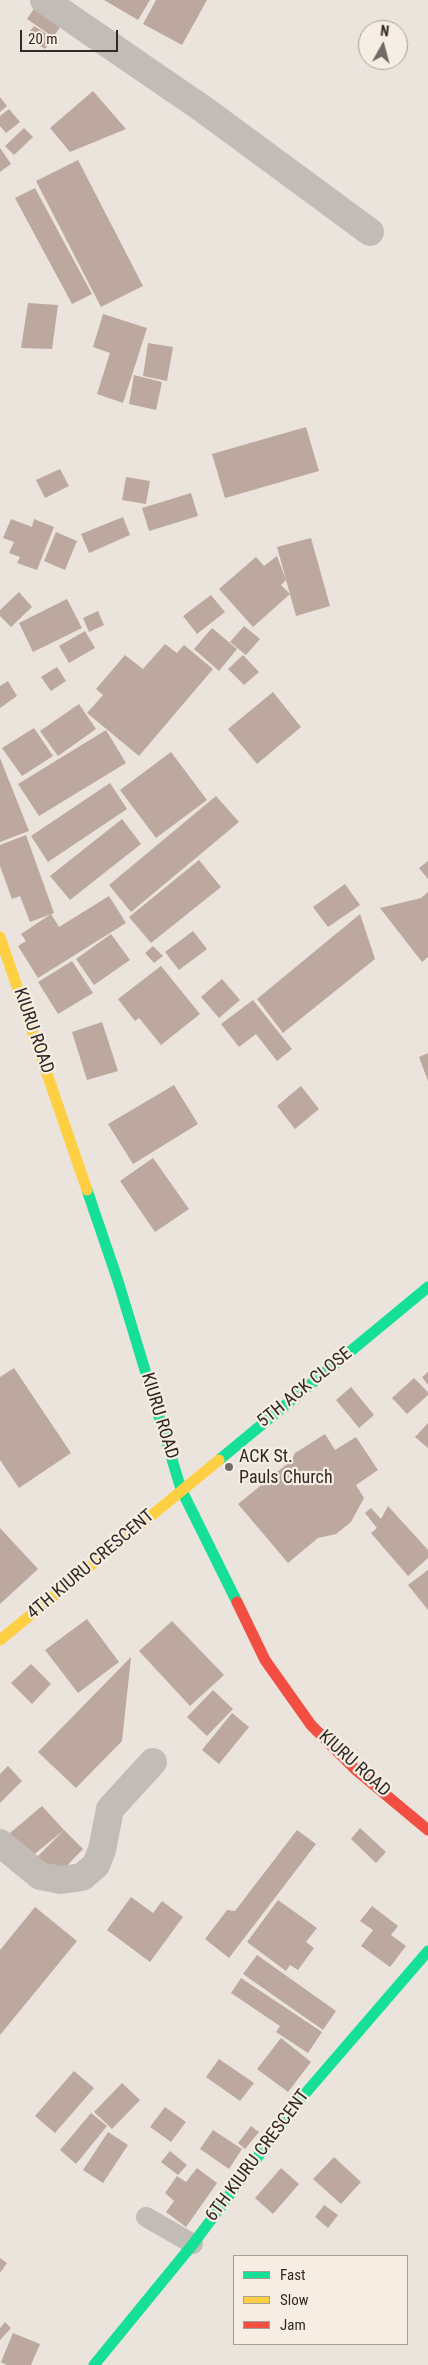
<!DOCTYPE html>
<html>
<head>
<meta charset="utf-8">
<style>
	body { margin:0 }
	#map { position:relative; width:428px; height:2365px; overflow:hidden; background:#eae4dd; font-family:"Roboto Condensed",sans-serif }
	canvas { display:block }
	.legend { position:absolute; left:233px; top:2255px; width:175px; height:90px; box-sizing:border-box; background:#f7eee3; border:1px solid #a89f97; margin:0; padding:6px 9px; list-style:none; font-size:15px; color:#322926 }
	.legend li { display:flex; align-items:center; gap:10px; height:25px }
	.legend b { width:25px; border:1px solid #a89f97 }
	.north { position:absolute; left:358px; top:20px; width:50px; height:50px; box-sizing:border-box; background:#f7eee3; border:1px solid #a89f97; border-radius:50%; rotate:7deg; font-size:14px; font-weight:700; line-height:20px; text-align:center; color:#322926 }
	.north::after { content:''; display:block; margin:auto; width:18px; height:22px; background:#726a66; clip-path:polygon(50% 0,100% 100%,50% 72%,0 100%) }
	.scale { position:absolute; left:20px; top:30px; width:98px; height:22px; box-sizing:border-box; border:2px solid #322926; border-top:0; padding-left:6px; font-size:15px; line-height:18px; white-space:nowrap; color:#322926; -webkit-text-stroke:4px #f7eee3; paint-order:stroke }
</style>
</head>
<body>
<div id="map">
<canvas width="428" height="2365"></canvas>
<ul class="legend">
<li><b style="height:6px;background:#16e098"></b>Fast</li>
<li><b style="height:6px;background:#ffcf43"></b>Slow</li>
<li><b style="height:6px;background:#f24e42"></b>Jam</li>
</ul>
<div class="north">N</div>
<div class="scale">20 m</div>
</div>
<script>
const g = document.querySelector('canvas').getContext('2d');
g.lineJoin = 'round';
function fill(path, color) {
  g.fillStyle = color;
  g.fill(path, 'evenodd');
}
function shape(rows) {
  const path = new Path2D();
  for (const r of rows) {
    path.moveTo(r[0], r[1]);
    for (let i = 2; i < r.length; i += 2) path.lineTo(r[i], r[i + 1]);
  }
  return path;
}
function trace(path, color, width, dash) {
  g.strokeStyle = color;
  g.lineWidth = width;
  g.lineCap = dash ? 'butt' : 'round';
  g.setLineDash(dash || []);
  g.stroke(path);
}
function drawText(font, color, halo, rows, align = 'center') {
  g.font = font + ' "Roboto Condensed",sans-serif';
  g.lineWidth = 4.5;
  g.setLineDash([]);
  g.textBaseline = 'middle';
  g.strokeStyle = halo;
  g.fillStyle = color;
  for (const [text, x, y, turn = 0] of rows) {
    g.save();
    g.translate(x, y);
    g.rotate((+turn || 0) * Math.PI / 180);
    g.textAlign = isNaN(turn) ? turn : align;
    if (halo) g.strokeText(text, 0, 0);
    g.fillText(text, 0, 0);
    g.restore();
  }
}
fill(shape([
	[104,0,150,0,138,20],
	[156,0,207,0,182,45,143,24],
	[35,7,62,25,53,37,27,19],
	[34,26,53,38,45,49,26,36],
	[93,91,126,129,70,152,50,128],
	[0,97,7,106,0,112],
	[9,109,20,122,6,133,0,126,0,116],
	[24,128,33,137,14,155,5,146],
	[0,148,11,164,0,172],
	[78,160,143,286,101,307,36,181],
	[35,188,92,294,72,304,15,198],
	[28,303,58,305,52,349,21,348],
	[103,314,147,328,123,403,97,394,110,353,93,347],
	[148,343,173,347,167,381,143,376],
	[134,375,162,382,156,410,129,404],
	[306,427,319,471,225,498,212,454],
	[60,469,69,486,45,498,36,480],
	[126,477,150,481,146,504,122,500],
	[191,493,198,516,149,531,142,508],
	[123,517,130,535,89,553,81,534],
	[11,519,32,527,34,519,54,527,37,570,17,563,20,557,9,553,14,542,3,538],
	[56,532,77,541,65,570,44,561],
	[311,538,330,606,296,616,277,547],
	[277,556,286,580,281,585,290,594,253,627,219,589,256,557,264,566],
	[19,592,32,607,11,627,0,616,0,610],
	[211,595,225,612,197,634,183,616],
	[67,599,82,628,33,652,19,623],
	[98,611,104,625,89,632,83,618],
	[244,626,260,639,246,655,230,642],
	[212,628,237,649,219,671,194,649],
	[85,631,95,648,69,663,59,646],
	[165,644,177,653,184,645,213,669,139,756,87,713,103,695,96,689,125,655,143,669],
	[243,655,259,672,244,685,228,669],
	[57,667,66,681,51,691,41,677],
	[8,681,17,696,0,708,0,686],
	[273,692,301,727,257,764,228,729],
	[79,704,96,729,58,756,40,731],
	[34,728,53,756,22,776,2,748],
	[106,730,126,763,39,816,18,784],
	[171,752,207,800,156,838,120,790],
	[0,758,29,831,0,842],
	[110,783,127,809,48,862,31,836],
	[216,796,239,822,131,912,109,885],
	[122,819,141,844,70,900,50,876],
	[26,835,54,913,30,922,20,896,12,899,0,866,0,845],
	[199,860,221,887,151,943,129,917],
	[428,861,428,879,419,868],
	[345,884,360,905,328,927,313,907],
	[428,892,428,957,422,962,380,908,421,898],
	[109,896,126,923,38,978,18,946,26,941,21,934,51,914,59,927],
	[360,914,375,959,283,1033,257,999],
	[193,931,207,949,179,970,165,952],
	[111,934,130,960,94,985,76,959],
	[153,946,163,956,154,963,145,953],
	[72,961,93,993,58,1014,38,982],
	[161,966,200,1014,161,1045,139,1018,135,1021,118,999],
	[222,979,240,1000,219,1018,201,997],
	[253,1000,292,1049,277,1061,256,1034,239,1047,221,1024],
	[102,1022,118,1071,87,1080,72,1032],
	[428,1053,428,1081,419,1057],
	[174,1085,198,1124,133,1164,108,1124],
	[301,1086,319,1109,295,1129,277,1106],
	[153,1158,189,1209,155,1232,120,1181],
	[14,1368,71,1453,19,1488,0,1460,0,1377],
	[428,1372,428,1385,422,1377],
	[414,1378,428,1392,428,1395,407,1414,392,1398],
	[351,1387,374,1415,359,1428,336,1400],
	[428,1423,428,1448,415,1437],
	[325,1434,335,1450,356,1437,378,1470,356,1485,364,1498,351,1522,336,1534,318,1538,288,1563,238,1504,292,1460,295,1453],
	[388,1506,428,1550,428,1558,408,1576,371,1533,377,1528,365,1513,371,1508,381,1519],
	[0,1528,38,1569,0,1604],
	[428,1570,428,1610,408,1585],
	[87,1619,119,1662,78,1693,45,1650],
	[172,1621,224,1675,190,1706,139,1651],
	[131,1657,122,1741,76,1788,38,1752],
	[31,1664,51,1684,32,1704,11,1683],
	[213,1690,233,1709,207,1736,187,1717],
	[232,1713,249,1727,219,1764,202,1750],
	[8,1766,22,1781,0,1803,0,1774],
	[42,1806,64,1830,31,1857,10,1833],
	[360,1828,386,1852,376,1863,351,1839],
	[64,1830,83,1849,57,1876,37,1857],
	[297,1830,316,1844,229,1958,205,1939,227,1910,235,1911],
	[131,1897,153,1913,162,1901,183,1917,150,1962,107,1930],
	[278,1900,317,1928,306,1942,314,1948,298,1970,290,1965,286,1971,247,1942],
	[372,1906,398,1926,391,1935,406,1946,390,1967,361,1946,373,1930,360,1921],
	[35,1907,77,1941,0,2035,0,1950],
	[257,1955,336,2011,323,2030,243,1974],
	[241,1978,322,2032,308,2053,276,2032,280,2026,231,1993],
	[281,2038,311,2062,288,2092,257,2069],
	[219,2059,254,2083,240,2101,206,2077],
	[74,2071,94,2088,55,2133,35,2116],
	[122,2083,140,2100,112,2129,94,2112],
	[165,2107,186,2122,171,2142,150,2127],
	[91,2113,107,2126,76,2164,60,2150],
	[251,2126,259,2132,245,2149,238,2143],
	[213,2130,242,2149,229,2169,200,2149],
	[108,2132,128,2145,103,2183,83,2170],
	[170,2151,187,2165,178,2175,161,2162],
	[334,2157,361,2182,341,2204,313,2179],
	[197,2168,217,2183,186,2227,166,2212,174,2201,165,2193,177,2176,186,2182],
	[281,2168,299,2184,273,2214,255,2198],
	[324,2205,338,2215,328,2228,315,2217],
	[0,2258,7,2263,0,2273],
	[5,2322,11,2328,0,2340,0,2328],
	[13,2333,40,2344,31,2365,7,2365,1,2362]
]), '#bca89f');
trace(shape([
	[146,2217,193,2244]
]), '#c2bcb6', 20);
trace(shape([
	[44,0,203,109,370,232],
	[0,1843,40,1876,61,1880,82,1877,96,1865,102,1850,110,1809,153,1762]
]), '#c2bcb6', 28);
trace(shape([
	[87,1190,118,1281,181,1489,237,1602],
	[219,1460,428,1287],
	[94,2365,193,2244,303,2096,428,1951]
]), '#16e098', 11);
trace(shape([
	[0,937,87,1190],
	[0,1640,219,1460]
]), '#ffcf43', 11);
trace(shape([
	[237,1602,265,1660,311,1725,356,1770,428,1830]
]), '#f24e42', 11);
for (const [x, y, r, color] of [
	[229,1467,5,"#726a66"]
]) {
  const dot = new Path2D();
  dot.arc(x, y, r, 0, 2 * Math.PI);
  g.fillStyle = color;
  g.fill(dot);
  trace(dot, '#f7eee3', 2);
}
drawText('18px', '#322926', '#f7eee3', [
	["KIURU ROAD",33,1031,71],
	["5TH ACK CLOSE",305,1388,-39],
	["KIURU ROAD",159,1416,73],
	["4TH KIURU CRESCENT",91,1565,-40],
	["KIURU ROAD",354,1764,42],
	["6TH KIURU CRESCENT",258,2156,-53]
]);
drawText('18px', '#322926', '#f7eee3', [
	["ACK St.",239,1457],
	["Pauls Church",239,1478]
], 'left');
</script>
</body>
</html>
